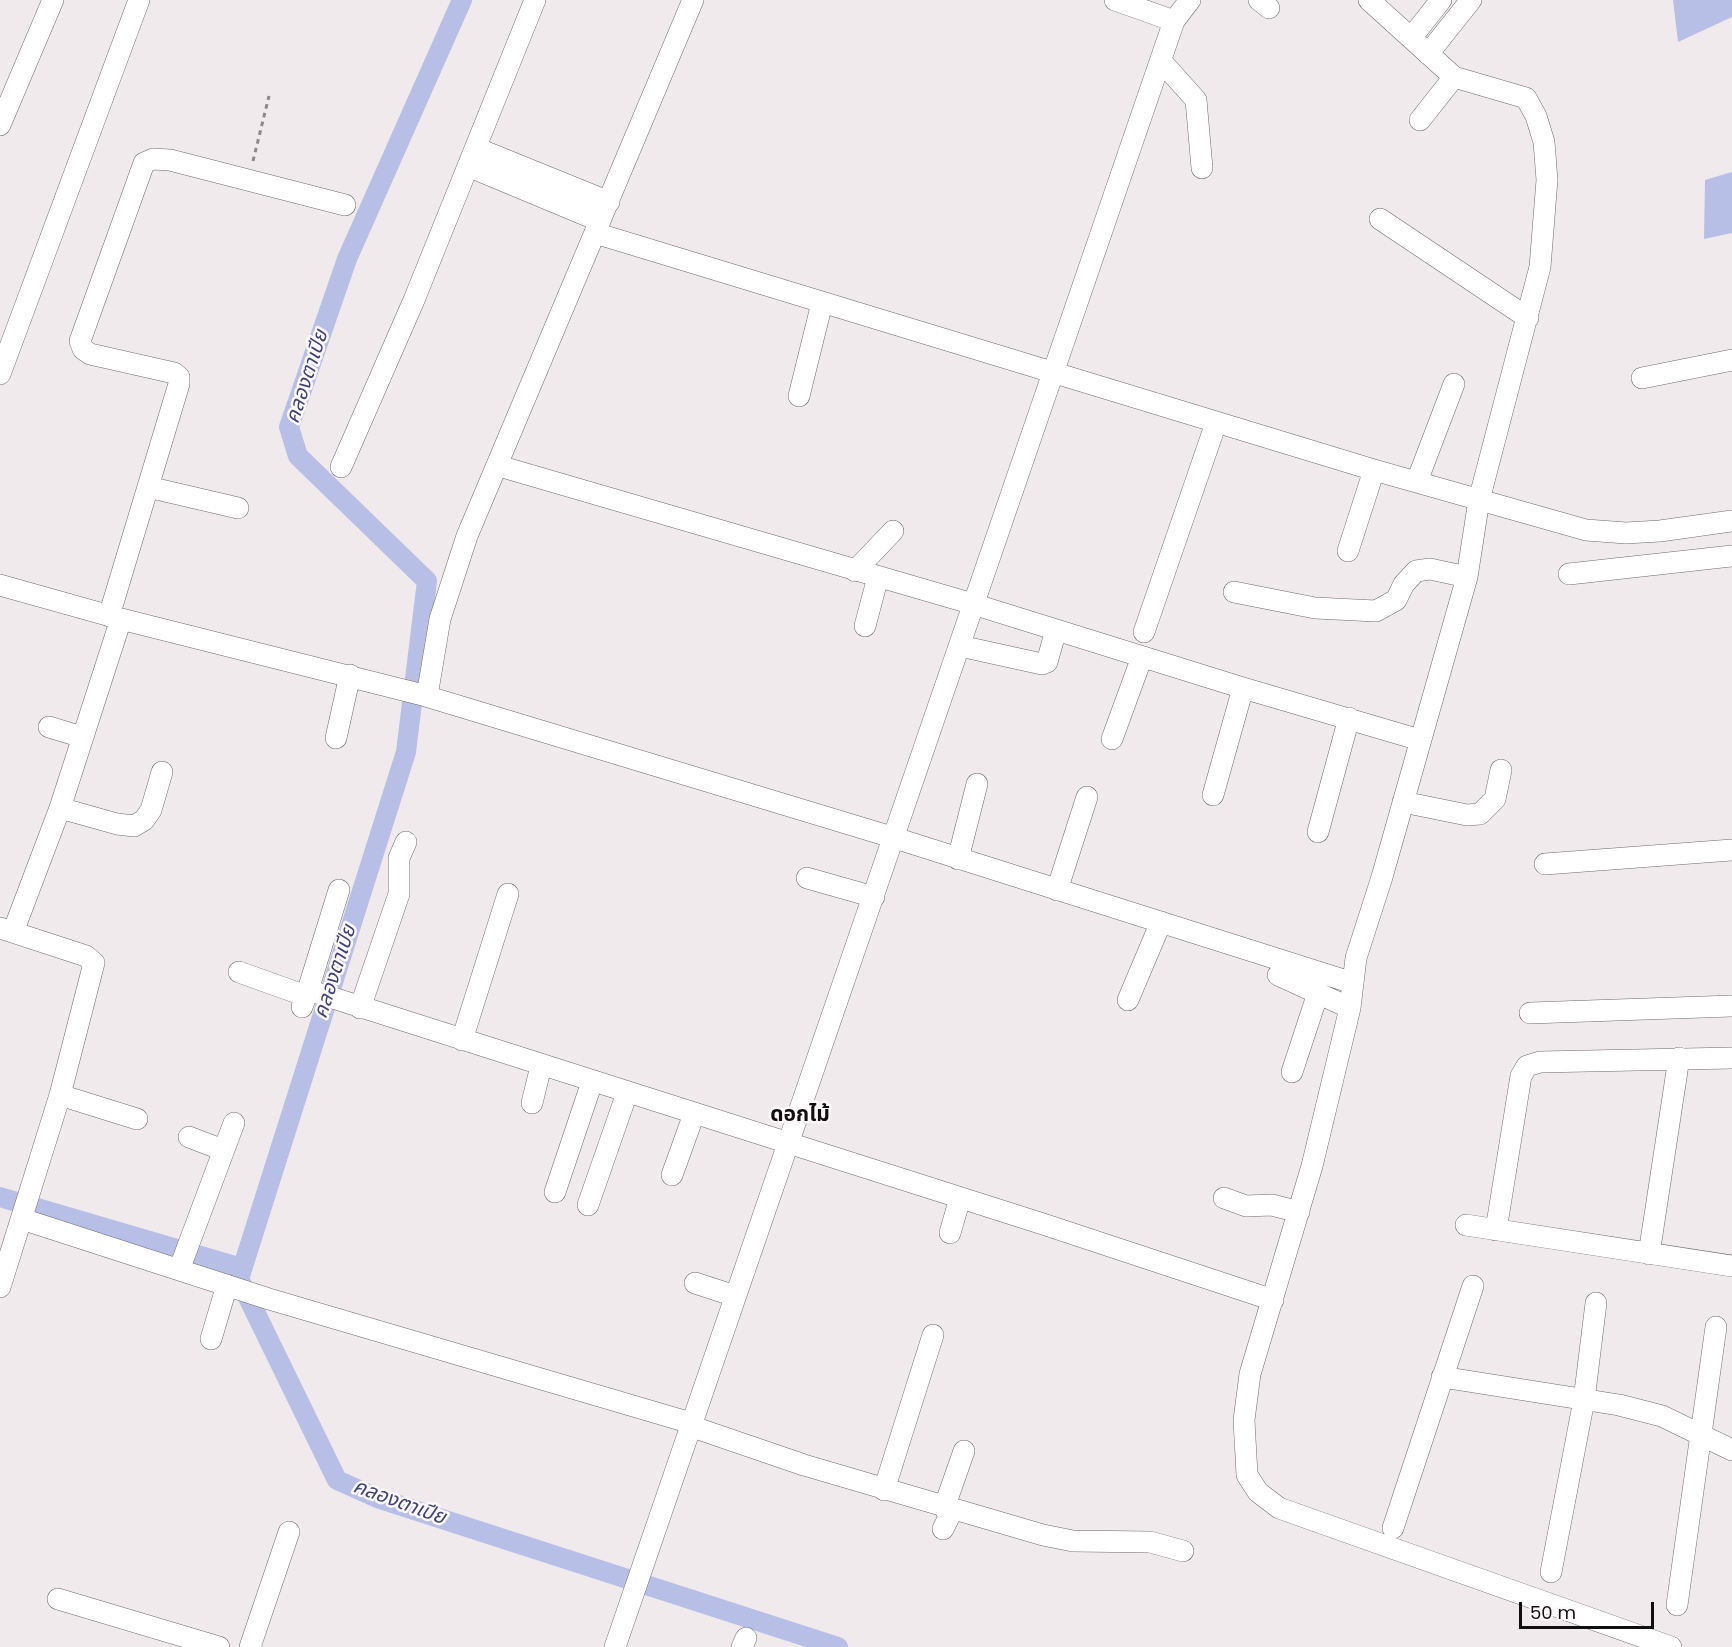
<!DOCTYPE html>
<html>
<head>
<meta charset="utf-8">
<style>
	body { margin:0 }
	#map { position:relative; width:1732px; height:1647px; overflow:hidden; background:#f0eaed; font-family:Poppins,sans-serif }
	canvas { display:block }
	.scale { position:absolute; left:1519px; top:1602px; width:135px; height:27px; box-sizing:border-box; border:3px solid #100e0f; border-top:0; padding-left:8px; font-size:18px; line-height:21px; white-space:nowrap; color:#100e0f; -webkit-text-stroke:4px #fdf8fa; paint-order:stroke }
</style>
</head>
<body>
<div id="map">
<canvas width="1732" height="1647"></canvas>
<div class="scale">50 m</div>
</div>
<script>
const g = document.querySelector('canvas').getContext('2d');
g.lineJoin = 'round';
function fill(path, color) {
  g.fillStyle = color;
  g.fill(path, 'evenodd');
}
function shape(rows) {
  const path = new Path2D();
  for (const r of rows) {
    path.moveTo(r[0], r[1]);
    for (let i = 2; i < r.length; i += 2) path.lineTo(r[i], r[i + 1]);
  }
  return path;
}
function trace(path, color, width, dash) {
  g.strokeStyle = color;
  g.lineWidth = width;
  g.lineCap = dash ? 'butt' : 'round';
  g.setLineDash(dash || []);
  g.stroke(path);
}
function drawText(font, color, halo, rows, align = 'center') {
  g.font = font + ' Poppins,"Noto Sans Thai",sans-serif';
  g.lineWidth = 5;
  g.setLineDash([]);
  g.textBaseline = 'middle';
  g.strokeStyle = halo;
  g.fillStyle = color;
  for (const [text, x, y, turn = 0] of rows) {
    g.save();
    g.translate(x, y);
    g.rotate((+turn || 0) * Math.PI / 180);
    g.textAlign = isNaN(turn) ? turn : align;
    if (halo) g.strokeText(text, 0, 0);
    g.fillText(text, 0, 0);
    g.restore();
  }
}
fill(shape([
	[1673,0,1732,0,1732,17,1678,42],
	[1732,172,1732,233,1704,239,1705,180]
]), '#b8bfe7');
trace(shape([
	[462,0,347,259,289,427,298,456,427,581,406,752,239,1279,337,1480,377,1498,838,1647],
	[0,1197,242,1268]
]), '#b8bfe7', 20);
const minor = shape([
	[1115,0,1174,21],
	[1259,0,1269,8],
	[1369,0,1454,77,1526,98,1536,116,1544,142,1547,180,1540,267,1479,500,1467,577,1382,877,1356,958,1350,1008,1312,1166,1250,1374,1244,1420,1247,1475,1258,1492,1279,1508,1671,1647],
	[1411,38,1441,0],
	[1428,54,1471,0],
	[1161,61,1196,100,1202,168],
	[1420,120,1454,77],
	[0,125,53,0],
	[476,148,609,202],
	[468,166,600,221],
	[1380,219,1528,318],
	[595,233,1374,470,1586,530,1626,533,1660,531,1732,521],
	[0,374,139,0],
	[1642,378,1732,360],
	[799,396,822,303],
	[499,466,973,604,1243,688,1420,740],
	[341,467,414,300,535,0],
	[1417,481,1454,384],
	[148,487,238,508],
	[1348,551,1374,470],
	[855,571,893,531],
	[1569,574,1732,556],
	[0,585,121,619,419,694,895,838,1353,983],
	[1234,592,1315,608,1376,611,1396,600,1404,584,1416,571,1430,569,1467,577],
	[109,616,179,384,179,377,174,373,90,354,83,349,80,341,144,163,153,159,170,160,345,205],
	[865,626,878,577],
	[1144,632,1216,423],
	[960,646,1042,664,1047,662,1056,630],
	[427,696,440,619,467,536,693,0],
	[49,727,82,737],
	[336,738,350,675],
	[1112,739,1142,657],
	[1213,795,1243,688],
	[1403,802,1467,815,1480,814,1495,799,1501,770],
	[60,808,117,824,134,826,144,820,151,810,162,772],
	[1318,832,1349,718],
	[958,859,977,784],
	[1545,864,1732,850],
	[807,878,874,897],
	[1057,890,1087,797],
	[0,928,86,956,94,963,60,1095,0,1287],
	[13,932,60,808,121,619],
	[239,972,306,996],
	[1278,975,1350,1008],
	[308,990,339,890],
	[1128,1000,1161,922],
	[302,1007,308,990,1043,1224,1273,1300],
	[360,1008,399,894,399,858,406,842],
	[1530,1013,1732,1006],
	[462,1040,508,894],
	[1292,1072,1318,993],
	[60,1095,137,1119],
	[532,1103,541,1066],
	[189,1137,223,1150],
	[672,1175,694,1114],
	[555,1192,592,1082],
	[1224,1198,1246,1206,1272,1205,1299,1212],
	[588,1205,627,1093],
	[22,1219,269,1299,691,1423],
	[1466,1225,1732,1266],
	[1496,1230,1521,1076,1527,1066,1540,1062,1732,1058],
	[950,1233,960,1198],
	[1649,1254,1679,1058],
	[179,1270,234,1123],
	[695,1283,735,1296],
	[211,1339,227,1285],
	[1442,1377,1619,1405,1662,1416,1732,1450],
	[690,1426,804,1465,1043,1535,1073,1541,1150,1542,1183,1551],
	[884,1490,933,1335],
	[944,1508,964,1451],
	[1393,1528,1473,1286],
	[943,1529,952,1511],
	[1551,1572,1584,1400,1596,1303],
	[58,1599,219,1647],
	[1677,1605,1716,1327],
	[250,1647,289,1532],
	[615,1647,1174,21,1190,0],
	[742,1647,746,1638]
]);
trace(minor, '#6f6b6d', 22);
trace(shape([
	[253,161,269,96]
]), '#8d898b', 3, [4.5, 4.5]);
trace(minor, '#fff', 21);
drawText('italic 20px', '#3e4276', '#fdf8fa', [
	["คลองตาเปีย",308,377,-72],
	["คลองตาเปีย",336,972,-72],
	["คลองตาเปีย",399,1503,20]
]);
drawText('bold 21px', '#100e0f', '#fdf8fa', [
	["ดอกไม้",800,1116]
]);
</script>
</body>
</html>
